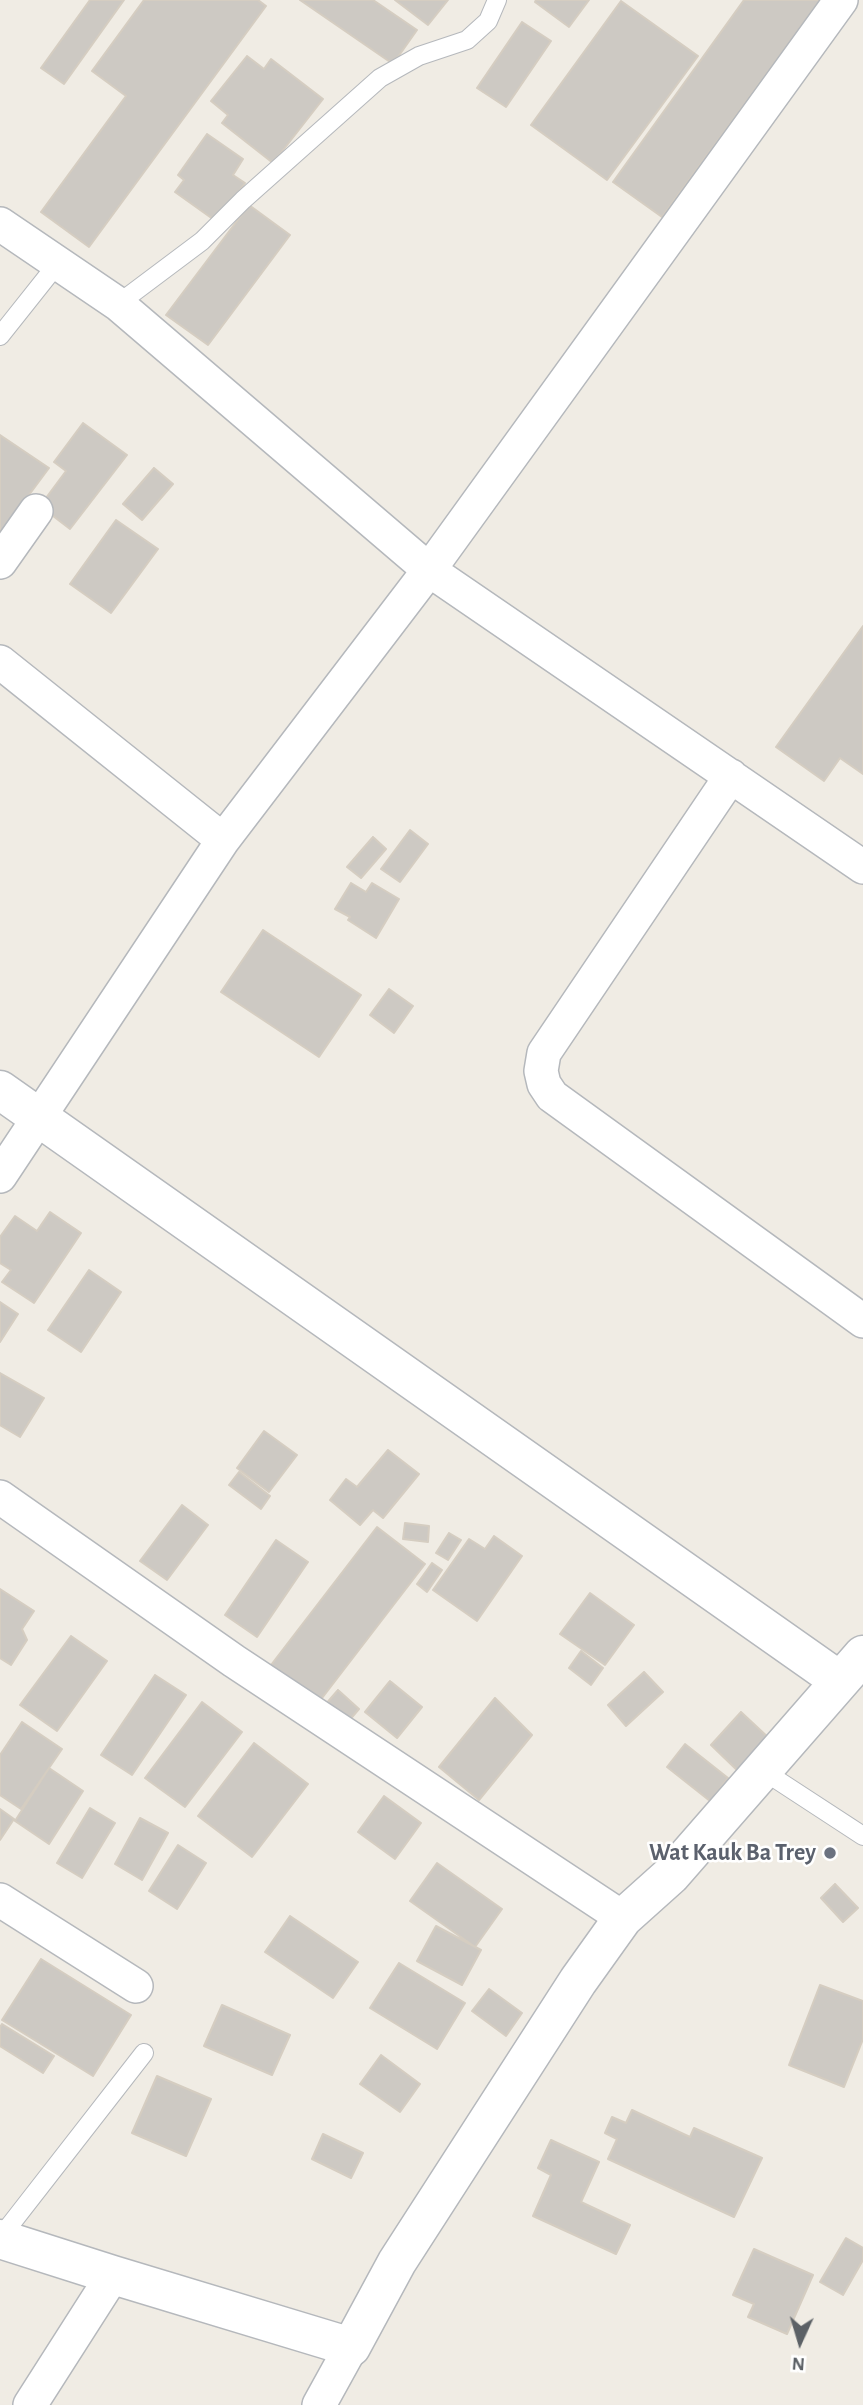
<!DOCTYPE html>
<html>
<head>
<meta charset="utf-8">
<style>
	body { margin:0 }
	#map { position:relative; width:863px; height:2405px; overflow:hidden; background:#f0ece4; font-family:"Alegreya Sans",sans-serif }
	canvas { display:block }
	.north { position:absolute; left:765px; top:2307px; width:70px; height:70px; -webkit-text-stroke:5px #fff; paint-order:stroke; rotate:184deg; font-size:19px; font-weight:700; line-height:28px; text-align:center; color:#5c6166 }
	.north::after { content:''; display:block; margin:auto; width:24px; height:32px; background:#5c6166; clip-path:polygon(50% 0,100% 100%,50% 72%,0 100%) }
</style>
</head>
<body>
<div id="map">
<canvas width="863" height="2405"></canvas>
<div class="north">N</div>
</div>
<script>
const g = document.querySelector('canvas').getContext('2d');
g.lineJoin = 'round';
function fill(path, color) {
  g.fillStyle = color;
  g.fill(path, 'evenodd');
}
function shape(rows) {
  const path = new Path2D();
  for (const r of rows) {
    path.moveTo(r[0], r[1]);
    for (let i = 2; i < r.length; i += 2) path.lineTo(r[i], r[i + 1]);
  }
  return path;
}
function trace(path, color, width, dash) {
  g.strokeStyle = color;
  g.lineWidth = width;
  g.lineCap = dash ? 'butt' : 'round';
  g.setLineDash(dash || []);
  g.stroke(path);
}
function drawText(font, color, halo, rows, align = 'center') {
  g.font = font + ' "Alegreya Sans",sans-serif';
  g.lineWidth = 5;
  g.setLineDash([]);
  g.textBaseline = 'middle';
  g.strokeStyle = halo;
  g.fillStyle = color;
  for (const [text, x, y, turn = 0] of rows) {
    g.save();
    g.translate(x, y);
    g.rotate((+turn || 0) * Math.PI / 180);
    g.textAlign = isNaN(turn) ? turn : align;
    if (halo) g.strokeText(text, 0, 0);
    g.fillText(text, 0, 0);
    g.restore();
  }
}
const building = shape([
	[90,0,124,0,64,84,41,68,90,0],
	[144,0,258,0,266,6,89,247,41,212,126,96,92,71,144,0],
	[300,0,373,0,417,30,393,64,300,0],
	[395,0,448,0,428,25,395,0],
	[536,0,589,0,569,27,535,2,536,0],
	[744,0,820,0,662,217,613,182,744,0],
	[621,1,698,56,607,180,531,125,621,1],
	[522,22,551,41,506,107,477,88,522,22],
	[247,56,264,69,271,59,323,99,273,163,222,123,228,115,211,101,247,56],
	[207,134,243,159,233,175,245,183,217,222,175,192,184,180,178,175,207,134],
	[249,205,290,235,208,345,166,315,249,205],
	[83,423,127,455,70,529,40,506,66,471,54,462,83,423],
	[0,435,49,468,0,534,0,435],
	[154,468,173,484,142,520,123,504,154,468],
	[116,520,158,549,111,613,70,584,116,520],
	[863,626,863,774,840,758,824,781,776,747,863,626],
	[410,830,428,844,400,882,381,869,410,830],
	[373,837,386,849,361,878,347,867,373,837],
	[351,883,366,892,372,883,399,899,376,938,348,920,350,917,335,909,351,883],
	[263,930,361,995,319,1057,221,992,263,930],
	[389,989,413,1006,394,1033,370,1015,389,989],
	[50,1212,81,1233,34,1303,2,1282,11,1270,0,1263,0,1237,15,1216,37,1231,50,1212],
	[89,1270,121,1292,81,1352,48,1330,89,1270],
	[0,1302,18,1314,0,1342,0,1302],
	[0,1373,44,1398,20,1437,0,1425,0,1373],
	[264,1431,297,1455,269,1492,237,1468,264,1431],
	[388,1450,419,1474,383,1518,373,1510,360,1525,330,1500,346,1479,357,1487,388,1450],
	[239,1472,270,1496,261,1509,229,1485,239,1472],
	[182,1505,208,1525,167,1580,140,1561,182,1505],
	[405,1523,429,1526,428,1542,403,1539,405,1523],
	[377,1527,425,1564,319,1702,271,1665,377,1527],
	[449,1533,461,1540,448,1560,436,1553,449,1533],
	[494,1536,522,1556,477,1621,433,1590,469,1539,485,1549,494,1536],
	[276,1540,308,1562,257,1637,225,1615,276,1540],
	[432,1563,442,1570,427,1592,417,1584,432,1563],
	[0,1589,34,1611,22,1629,27,1640,11,1665,0,1658,0,1589],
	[590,1593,634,1625,605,1665,560,1634,590,1593],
	[71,1636,107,1661,57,1731,20,1705,71,1636],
	[581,1651,603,1668,591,1685,569,1668,581,1651],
	[644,1672,663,1692,626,1726,608,1705,644,1672],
	[155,1675,186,1695,132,1775,101,1755,155,1675],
	[390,1681,422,1707,397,1738,365,1712,390,1681],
	[338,1690,359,1709,347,1723,325,1705,338,1690],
	[495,1698,532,1735,479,1800,439,1767,495,1698],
	[202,1702,242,1732,185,1807,145,1778,202,1702],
	[741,1712,771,1740,740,1773,711,1745,741,1712],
	[22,1722,62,1749,21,1809,0,1795,0,1755,22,1722],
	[254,1743,308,1784,252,1857,198,1816,254,1743],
	[685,1744,728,1778,710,1801,667,1767,685,1744],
	[49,1768,83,1791,49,1844,15,1821,49,1768],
	[384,1796,421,1823,395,1859,358,1832,384,1796],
	[90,1808,115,1823,82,1878,57,1863,90,1808],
	[0,1809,14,1819,0,1840,0,1809],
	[140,1818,168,1833,142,1880,115,1864,140,1818],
	[178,1845,206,1863,177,1909,149,1891,178,1845],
	[437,1863,502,1909,475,1947,410,1901,437,1863],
	[835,1884,858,1908,843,1922,821,1898,835,1884],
	[290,1916,358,1962,333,1998,265,1952,290,1916],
	[436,1926,481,1950,462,1985,417,1961,436,1926],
	[41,1959,131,2015,93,2076,2,2020,41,1959],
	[399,1963,465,2003,437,2049,370,2008,399,1963],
	[820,1985,863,2001,863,2039,844,2087,789,2065,820,1985],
	[489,1989,522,2013,506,2036,472,2011,489,1989],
	[222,2005,290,2035,272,2075,204,2046,222,2005],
	[2,2024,54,2056,43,2073,0,2046,0,2027,2,2024],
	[381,2055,420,2084,400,2112,360,2084,381,2055],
	[157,2076,211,2099,186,2156,132,2133,157,2076],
	[632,2110,690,2137,694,2128,762,2158,734,2217,608,2159,617,2139,605,2133,612,2117,626,2123,632,2110],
	[323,2134,363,2153,351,2178,312,2159,323,2134],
	[551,2140,599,2162,581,2202,630,2225,616,2254,533,2216,551,2175,538,2168,551,2140],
	[846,2238,863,2248,863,2260,843,2295,820,2282,846,2238],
	[754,2249,813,2275,787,2334,748,2317,754,2304,733,2295,754,2249]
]);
fill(building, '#cdc9c3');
trace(building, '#d5cdc1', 2);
const service = shape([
	[118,304,202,241,243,200,380,78,419,56,467,40,488,21,497,0],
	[0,336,58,263],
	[762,1770,863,1836],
	[0,2238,144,2053]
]);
const minor = shape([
	[0,224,118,304,429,570,863,867],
	[0,562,36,511],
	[0,662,223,840],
	[731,776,544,1053,541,1071,544,1084,552,1096,863,1321],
	[0,1176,223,840,429,570,841,0],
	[0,1497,234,1661,623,1918],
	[0,1900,136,1986],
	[30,2405,113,2275],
	[319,2405,351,2347]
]);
const tertiary = shape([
	[0,1090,840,1681],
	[0,2239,113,2275,351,2347,397,2262,578,1981,623,1918,671,1875,863,1655]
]);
trace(service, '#b5b8bc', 20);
trace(minor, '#b5b8bc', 36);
trace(tertiary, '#b5b8bc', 41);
trace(service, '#fff', 18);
trace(minor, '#fff', 33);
trace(tertiary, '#fff', 38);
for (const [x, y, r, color] of [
	[830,1853,7,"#6b7280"]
]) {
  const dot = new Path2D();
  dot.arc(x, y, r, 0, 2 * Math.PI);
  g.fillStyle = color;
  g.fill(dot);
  trace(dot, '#fff', 2.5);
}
drawText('bold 24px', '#5b616d', '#fff', [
	["Wat Kauk Ba Trey",816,1853]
], 'right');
</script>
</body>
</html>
